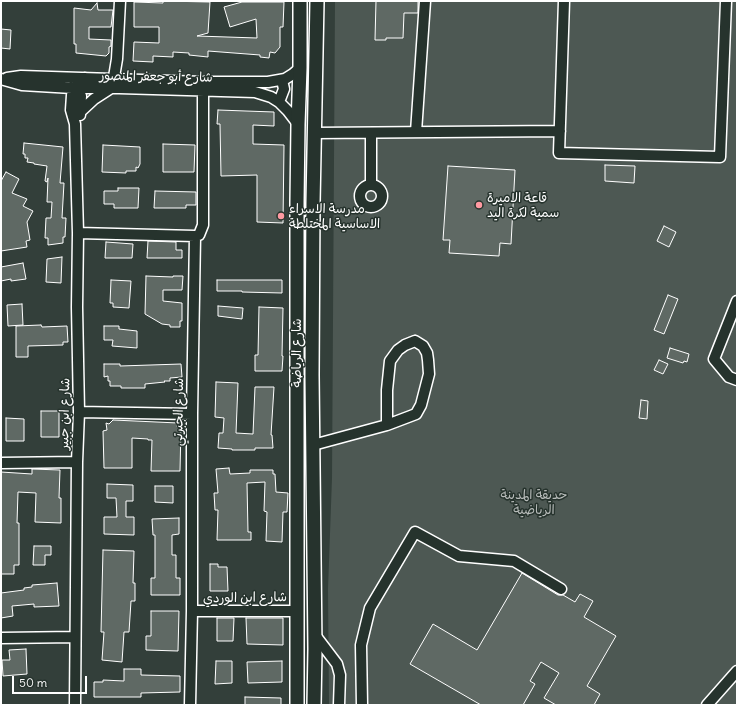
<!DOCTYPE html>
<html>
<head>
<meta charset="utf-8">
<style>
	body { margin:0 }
	#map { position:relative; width:738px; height:706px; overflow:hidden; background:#333f3a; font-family:Delius,sans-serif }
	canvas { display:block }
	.frame { position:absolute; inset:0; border:2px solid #fff; pointer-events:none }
	.scale { position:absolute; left:12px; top:676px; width:75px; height:18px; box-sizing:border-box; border:2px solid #fff; border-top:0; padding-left:5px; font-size:12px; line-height:14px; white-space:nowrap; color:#fff; -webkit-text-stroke:3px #26332d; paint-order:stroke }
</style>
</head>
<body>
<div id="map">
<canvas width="738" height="706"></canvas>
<div class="frame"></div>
<div class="scale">50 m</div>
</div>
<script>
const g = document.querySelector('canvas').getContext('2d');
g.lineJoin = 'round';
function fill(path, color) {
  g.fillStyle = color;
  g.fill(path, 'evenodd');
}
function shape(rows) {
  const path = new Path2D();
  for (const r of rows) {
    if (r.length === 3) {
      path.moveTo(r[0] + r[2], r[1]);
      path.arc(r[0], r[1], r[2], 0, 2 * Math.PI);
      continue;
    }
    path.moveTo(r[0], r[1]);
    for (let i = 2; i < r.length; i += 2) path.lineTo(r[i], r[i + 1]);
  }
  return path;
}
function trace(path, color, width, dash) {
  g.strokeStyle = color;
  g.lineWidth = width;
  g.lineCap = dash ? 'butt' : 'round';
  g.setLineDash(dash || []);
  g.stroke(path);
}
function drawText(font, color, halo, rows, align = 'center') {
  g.font = font + ' Delius,"Playpen Sans Arabic",sans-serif';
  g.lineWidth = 3;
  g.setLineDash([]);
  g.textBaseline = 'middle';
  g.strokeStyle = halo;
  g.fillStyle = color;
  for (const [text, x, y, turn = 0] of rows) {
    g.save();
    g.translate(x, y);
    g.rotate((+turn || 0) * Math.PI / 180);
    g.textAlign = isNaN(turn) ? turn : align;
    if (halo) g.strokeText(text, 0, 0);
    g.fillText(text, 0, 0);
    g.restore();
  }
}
fill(shape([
	[335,1,737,1,737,705,329,705,328,589,332,478]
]), '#4d5853');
const building = shape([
	[163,1,210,2,208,33,197,36,257,38,256,19,230,27,224,7,242,2,284,2,283,27,280,27,280,47,275,53,270,52,269,58,260,57,260,55,208,51,208,57,189,55,189,53,173,52,173,57,153,56,153,62,133,61,134,42,159,43,159,27,134,27,134,2,163,3,163,1],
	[376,1,418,1,418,13,404,13,403,38,386,38,386,40,375,40,376,1],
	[97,3,98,10,113,10,111,27,89,27,89,39,111,40,111,46,109,47,109,53,106,56,76,53,76,44,74,44,74,8,91,10,97,3],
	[1,29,11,30,10,49,1,48,1,29],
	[218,110,274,112,274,126,253,125,253,144,284,145,283,223,257,222,257,175,221,176,220,124,217,124,218,110],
	[24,143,63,147,60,183,64,183,62,218,66,218,65,237,63,237,63,243,48,245,48,238,45,238,46,218,51,218,52,202,47,202,48,178,47,182,45,181,47,166,34,164,34,163,27,162,28,158,25,158,25,154,23,154,24,143],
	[163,144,195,145,194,172,163,172,163,144],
	[103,145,140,147,140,164,138,168,136,167,136,171,126,171,126,173,102,172,103,145],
	[605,165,635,166,634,183,605,181,605,165],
	[448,166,515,170,511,244,500,243,499,256,449,253,450,240,443,240,448,166],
	[6,172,19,179,12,193,27,199,23,206,33,211,27,222,30,240,26,241,27,247,1,251,1,181,6,172],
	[118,188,139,188,138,208,114,208,114,204,104,204,104,191,118,191,118,188],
	[155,191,196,192,196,205,186,205,186,208,154,208,155,191],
	[664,226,676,232,669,247,657,241,664,226],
	[148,241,176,242,176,250,182,250,182,258,147,258,148,241],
	[106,242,133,244,132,258,105,258,106,242],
	[62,257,61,283,46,282,47,259,62,257],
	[23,263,26,279,11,281,11,279,1,281,1,267,23,263],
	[146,276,173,277,173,276,183,276,182,290,163,290,163,301,182,303,182,321,180,321,180,327,170,327,170,325,162,324,145,314,146,276],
	[111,280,131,281,129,308,113,307,113,303,110,303,111,280],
	[217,280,282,280,282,293,242,292,242,291,217,291,217,280],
	[668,295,678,299,664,334,654,330,668,295],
	[22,304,23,325,8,326,7,305,22,304],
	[218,306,243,308,242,319,218,316,218,306],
	[259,307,283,308,282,356,283,356,282,371,255,371,255,355,258,355,259,307],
	[41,325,42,327,67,326,68,342,63,342,63,345,28,346,28,357,16,357,16,326,41,325],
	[104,326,119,326,119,329,137,331,137,348,112,346,113,340,104,340,104,326],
	[670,348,689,354,687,362,684,361,683,363,667,358,670,348],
	[659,360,668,364,663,374,654,370,659,360],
	[104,364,120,364,120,366,181,364,182,377,170,378,170,381,164,381,165,382,145,384,145,388,121,388,121,386,110,386,110,381,108,381,108,376,104,377,104,364],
	[216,382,238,383,236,433,253,434,255,387,274,387,271,435,272,435,273,448,255,448,255,450,232,450,232,449,218,448,219,433,223,433,224,418,215,417,216,382],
	[641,400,648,401,647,419,639,418,641,400],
	[41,411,59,411,59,437,41,437,41,411],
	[6,418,24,419,24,441,6,441,6,418],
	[113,420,178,423,177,427,181,427,180,471,151,471,152,440,148,440,148,439,132,438,132,468,104,468,103,431,107,430,106,423,109,424,113,420],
	[229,468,230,474,250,473,250,470,273,470,273,474,275,474,276,492,288,493,287,512,283,512,282,542,266,541,267,512,264,511,265,482,247,483,248,532,251,532,251,540,217,540,218,510,215,510,214,493,218,493,216,469,229,468],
	[32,469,60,470,59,498,61,498,61,523,35,522,36,493,18,492,17,523,19,523,19,565,14,565,14,574,1,574,1,472,32,474,32,469],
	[107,484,133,485,133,501,126,501,126,517,134,517,134,535,104,534,104,517,117,517,116,498,107,498,107,484],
	[155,486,173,486,173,503,155,502,155,486],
	[179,518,179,534,172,535,172,555,176,555,176,578,180,578,180,595,151,595,151,578,155,578,155,535,153,535,152,519,179,518],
	[34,546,51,546,51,555,45,555,45,565,33,565,34,546],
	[103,550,134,551,133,583,135,583,135,601,131,601,129,632,124,632,122,662,102,660,104,632,101,632,103,550],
	[210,564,218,564,218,567,227,567,228,591,210,591,210,564],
	[522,573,558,595,563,595,575,602,580,594,593,601,584,617,616,636,587,686,600,694,594,705,556,705,544,698,559,673,541,662,530,681,535,684,523,705,481,705,410,664,433,624,477,650,522,573],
	[57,583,59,606,34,607,34,604,12,606,13,616,1,618,1,593,24,590,24,588,32,587,32,585,57,583],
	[151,611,179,611,178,651,146,650,146,636,151,636,151,611],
	[217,618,234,618,233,641,217,641,217,618],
	[246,618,283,618,283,645,247,644,246,618],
	[26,649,27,674,3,676,2,660,10,660,9,650,26,649],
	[216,661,232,661,232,683,215,684,216,661],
	[282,661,282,682,248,683,247,662,282,661],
	[124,669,141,669,141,675,180,676,180,692,141,693,141,697,94,697,94,682,103,682,103,680,124,681,124,669],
	[245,697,281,698,281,705,245,705,245,697]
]);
fill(building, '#5f6964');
trace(building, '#fff', 1);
const minor = shape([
	[564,1,559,153,720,157,726,1],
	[7,78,21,76,203,82,268,82,285,79,293,74,300,68],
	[1,79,22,85,72,88,119,88,255,92,271,97,279,102,288,111,298,124],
	[74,85,81,96,80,115],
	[279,102,284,89,282,80],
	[80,112,94,99,111,88,113,83,117,59,120,1],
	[416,132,425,1],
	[314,133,560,131],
	[371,133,371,185],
	[371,196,11],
	[78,233,195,236],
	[195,236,199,235,203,225,203,84],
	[737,301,714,359,729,377,737,380],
	[415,341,423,346,427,353,428,360,429,374,421,405,416,414,387,425,387,390,390,361,398,350,405,345,415,341],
	[79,412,192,414],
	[313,445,387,425],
	[1,463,77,462],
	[192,611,298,611],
	[315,635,337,664,340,675,339,705],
	[1,638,75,637],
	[75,705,77,462,79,412,77,307,78,233,75,124,71,110,72,95,85,78],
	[190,705,192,611,192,414,195,236],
	[362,705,361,645,370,608,415,532,459,556,514,561,561,589],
	[707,705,737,671]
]);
const major = shape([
	[297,705,297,202,298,124,300,68,300,1],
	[314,705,315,649,312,375,313,203,317,1]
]);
trace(minor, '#fff', 13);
trace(major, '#fff', 16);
trace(minor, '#26332d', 10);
trace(major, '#26332d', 13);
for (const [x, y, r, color] of [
	[479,205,4,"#ff9aa2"],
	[281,216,4,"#ff9aa2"]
]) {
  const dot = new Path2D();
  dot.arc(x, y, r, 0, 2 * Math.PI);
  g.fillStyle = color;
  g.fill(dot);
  trace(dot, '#26332d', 1.5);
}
drawText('13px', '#fff', '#26332d', [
	["شارع أبو جعفر المنصور",156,77,1],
	["شارع الرياضة",297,353,-90],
	["شارع الجبرتي",179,412,-89],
	["شارع ابن جبير",65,414,-89],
	["شارع ابن الوردي",245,598,-1]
]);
drawText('13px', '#fff', '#26332d', [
	["قاعة الاميرة",487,198],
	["سمية لكرة اليد",487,213],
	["مدرسة الاسراء",289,209],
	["الاساسية المختلطة",289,224]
], 'left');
drawText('13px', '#b8bcba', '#26332d', [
	["حديقة المدينة",534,495],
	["الرياضية",534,510]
]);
</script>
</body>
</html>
